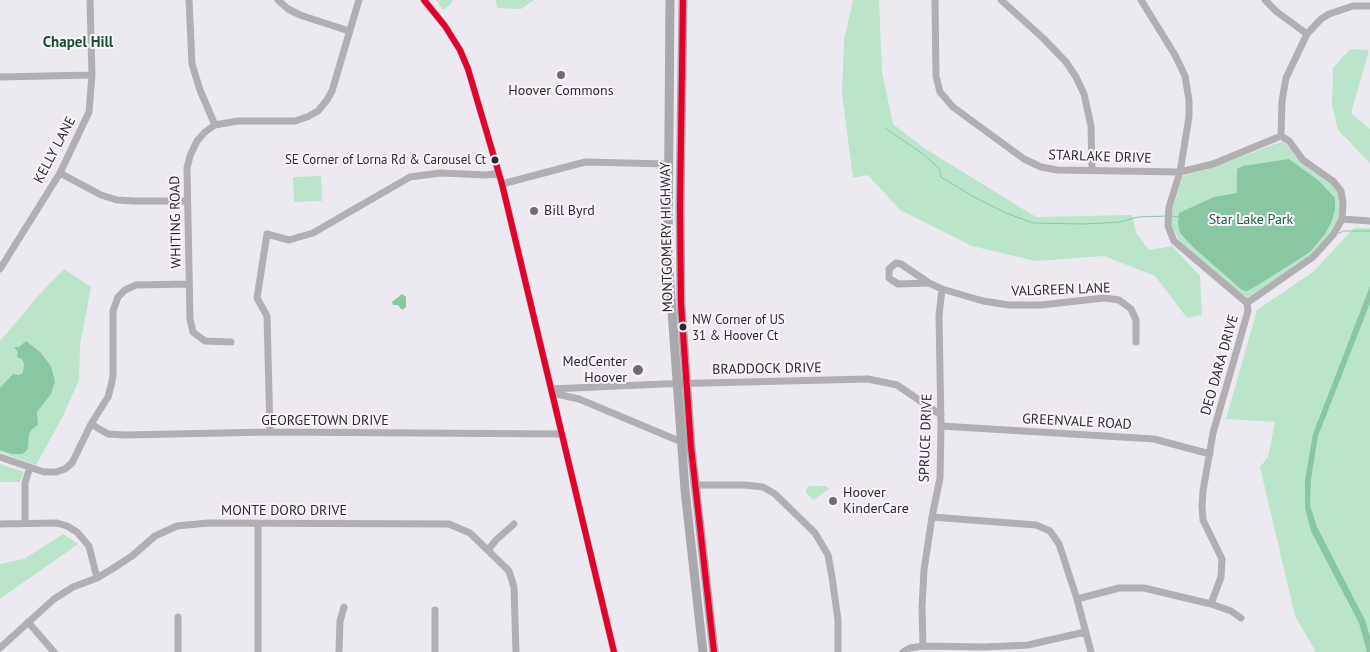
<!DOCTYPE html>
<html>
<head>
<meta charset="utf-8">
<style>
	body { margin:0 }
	canvas { display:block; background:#ede9f0 }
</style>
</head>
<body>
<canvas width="1370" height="652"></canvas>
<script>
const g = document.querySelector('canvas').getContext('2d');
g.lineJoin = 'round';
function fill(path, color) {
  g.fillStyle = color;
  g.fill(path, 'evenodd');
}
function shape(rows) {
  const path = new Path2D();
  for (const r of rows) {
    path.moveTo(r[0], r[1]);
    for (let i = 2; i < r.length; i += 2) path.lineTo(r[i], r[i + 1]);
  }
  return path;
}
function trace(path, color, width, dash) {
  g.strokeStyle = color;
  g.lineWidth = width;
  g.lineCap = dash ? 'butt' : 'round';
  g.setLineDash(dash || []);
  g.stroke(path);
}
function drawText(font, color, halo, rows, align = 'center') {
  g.font = font + ' "PT Sans",sans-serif';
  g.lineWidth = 4;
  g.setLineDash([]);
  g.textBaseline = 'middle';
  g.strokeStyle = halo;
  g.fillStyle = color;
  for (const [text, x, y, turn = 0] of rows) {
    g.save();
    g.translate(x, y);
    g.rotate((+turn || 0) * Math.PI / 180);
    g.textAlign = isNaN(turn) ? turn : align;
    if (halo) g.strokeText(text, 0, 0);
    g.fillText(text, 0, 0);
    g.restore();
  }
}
fill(shape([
	[436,0,452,0,452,3,443,10],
	[496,0,534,0,521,9,497,8],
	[853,0,879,0,882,72,893,124,924,148,1036,217,1132,215,1136,233,1149,250,1172,246,1200,276,1202,315,1187,318,1155,276,1104,256,1035,261,972,246,900,210,868,175,853,178,842,94,844,40],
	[1350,49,1369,50,1351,113,1370,129,1370,163,1338,130,1332,105,1333,68],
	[1283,141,1302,162,1331,182,1339,195,1340,207,1338,219,1328,235,1312,256,1248,299,1208,267,1179,240,1172,227,1171,217,1173,207,1183,176,1208,169],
	[321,176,322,201,294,202,293,177],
	[1354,228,1370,228,1370,652,1316,652,1295,616,1260,467,1268,457,1275,422,1226,419,1257,310,1313,272],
	[64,269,91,287,80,345,79,380,63,416,36,465,0,452,0,341,38,296],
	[0,464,24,472,20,482,0,482],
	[809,486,826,486,829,489,813,500,806,493,806,490],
	[63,534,78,544,0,599,0,564,24,559]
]), '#bae5cb');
fill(shape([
	[1289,159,1319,181,1335,198,1335,209,1332,221,1325,234,1310,252,1258,285,1247,291,1242,290,1193,247,1180,233,1178,224,1179,213,1214,197,1237,193,1237,169,1243,166],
	[1370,286,1370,303,1318,436,1311,479,1310,505,1317,527,1365,620,1370,637,1370,652,1367,652,1359,623,1311,531,1305,508,1305,480,1313,434],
	[402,294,406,297,406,307,402,310,398,305,393,305,392,302],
	[26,341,40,352,51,366,55,382,51,394,37,412,38,425,32,429,29,434,28,448,26,451,22,454,12,454,0,450,0,388,13,374,19,375,23,373,24,364,22,359,17,357,18,352,14,347,19,347]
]), '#88c7a2');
trace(shape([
	[885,128,923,154,939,168,941,177,974,197,1006,213,1033,223,1085,224,1120,222,1138,217,1167,216],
	[1171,216,1179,217],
	[1338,232,1340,233,1343,231,1370,231]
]), '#88c7a2', 1);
trace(shape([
	[189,0,192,64,200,90,215,125],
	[278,0,288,9,300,15,349,31],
	[424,0,445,26,460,50,468,69,502,184,614,652],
	[935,0,936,76,940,92,953,107,1024,159,1041,167,1057,170,1180,172,1213,164,1281,136],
	[1001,0,1044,39,1066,62,1076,77,1084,94,1091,126,1092,170],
	[1141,0,1175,55,1185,76,1189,100,1189,117,1180,172,1169,207,1168,226,1174,241,1247,303],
	[1265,0,1277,12,1307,34],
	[0,77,92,75],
	[1281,136,1282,101,1286,78,1307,34,1321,19,1329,14,1353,6,1370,6],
	[60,173,101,195,117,200,135,201,187,201],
	[502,184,585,162,668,164],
	[1342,219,1370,221],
	[0,269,60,173,89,112,92,75,90,0],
	[929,283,898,284,889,278,889,269,896,263,901,264,929,283,942,289,983,301,1009,305,1041,305,1104,298,1119,300,1131,309,1136,320,1136,342],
	[1247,303,1313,257,1333,235,1342,219,1343,204,1341,191,1333,181,1303,160,1289,141,1281,136],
	[231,342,205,341,193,332,190,319,187,168,190,156,197,141,205,132,215,125,238,121,295,121,307,117,318,111,327,100,332,91,359,0],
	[551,389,663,384,868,379,897,385,941,415],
	[552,393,579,399,684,443],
	[91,424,108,434,125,435,270,432,561,434],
	[941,426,1154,439,1210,454],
	[270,432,267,316,257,298,267,234,289,240,313,233,410,177,440,173,487,175,499,173],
	[0,457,44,472,56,472,65,469,72,463,91,424,108,397,111,386,113,376,113,311,118,297,125,290,136,285,189,284],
	[696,485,745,485,763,487,775,494,815,533,828,555,832,577,838,620,838,652],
	[932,517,1036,525,1050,531,1059,544,1077,599,1091,652],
	[25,523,25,483,30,467],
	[0,524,57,523,67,526,77,532,89,546,97,578],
	[488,550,496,540,514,524],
	[1077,599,1119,588,1144,588,1211,604,1231,611,1241,618],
	[1211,604,1221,577,1222,559,1203,520,1202,506,1203,491,1213,433,1248,311,1247,303],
	[435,610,435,652],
	[178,617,178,652],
	[28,622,54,652],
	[923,646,922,608,924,570,932,517,940,478,941,426,939,316,942,289],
	[0,648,54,599,73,587,97,578,112,569,132,556,155,536,177,526,208,523,449,524,470,533,509,571,514,587,516,652],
	[258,652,258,524],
	[339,652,340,621,344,607],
	[903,652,910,648,923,646,984,647,1028,645,1085,632]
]), '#b1afb2', 7);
trace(shape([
	[670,0,668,256,685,490,703,652],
	[683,0,680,207,681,304,691,447,714,652]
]), '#aaa8ab', 9);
trace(shape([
	[424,0,445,26,460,50,468,69,502,184,614,652],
	[683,0,680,207,681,304,691,447,714,652]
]), '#e4002b', 6);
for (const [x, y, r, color] of [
	[561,75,5,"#706c72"],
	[495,160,4.5,"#2c292e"],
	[534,211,5,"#706c72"],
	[683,327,4.5,"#2c292e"],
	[638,370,6,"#706c72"],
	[833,501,5,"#706c72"]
]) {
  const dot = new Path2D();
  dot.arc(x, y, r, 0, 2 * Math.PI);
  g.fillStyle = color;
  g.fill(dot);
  trace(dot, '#fbf4ff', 2);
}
drawText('13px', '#2c292e', '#fbf4ff', [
	["SE Corner of Lorna Rd & Carousel Ct",486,160],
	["NW Corner of US",692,320,"left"],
	["31 & Hoover Ct",692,336,"left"]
], 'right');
drawText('14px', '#2c292e', '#fbf4ff', [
	["Hoover Commons",561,91,"center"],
	["Bill Byrd",544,211],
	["MedCenter",627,362,"right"],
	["Hoover",627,378,"right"],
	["Hoover",843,493],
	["KinderCare",843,509]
], 'left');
drawText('14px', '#2c292e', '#fbf4ff', [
	["KELLY LANE",55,150,-62],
	["STARLAKE DRIVE",1100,157,2],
	["WHITING ROAD",176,222,-91],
	["MONTGOMERY HIGHWAY",667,237,-91],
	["VALGREEN LANE",1061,290,-2],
	["DEO DARA DRIVE",1220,365,-74],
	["BRADDOCK DRIVE",767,369,-1],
	["GEORGETOWN DRIVE",325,421],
	["GREENVALE ROAD",1077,422,3],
	["SPRUCE DRIVE",926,438,-88],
	["MONTE DORO DRIVE",284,511]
]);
drawText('14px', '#1c5e39', '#fbf4ff', [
	["Star Lake Park",1251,220]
]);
drawText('bold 15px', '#174f2f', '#fbf4ff', [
	["Chapel Hill",78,43]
]);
</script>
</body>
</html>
